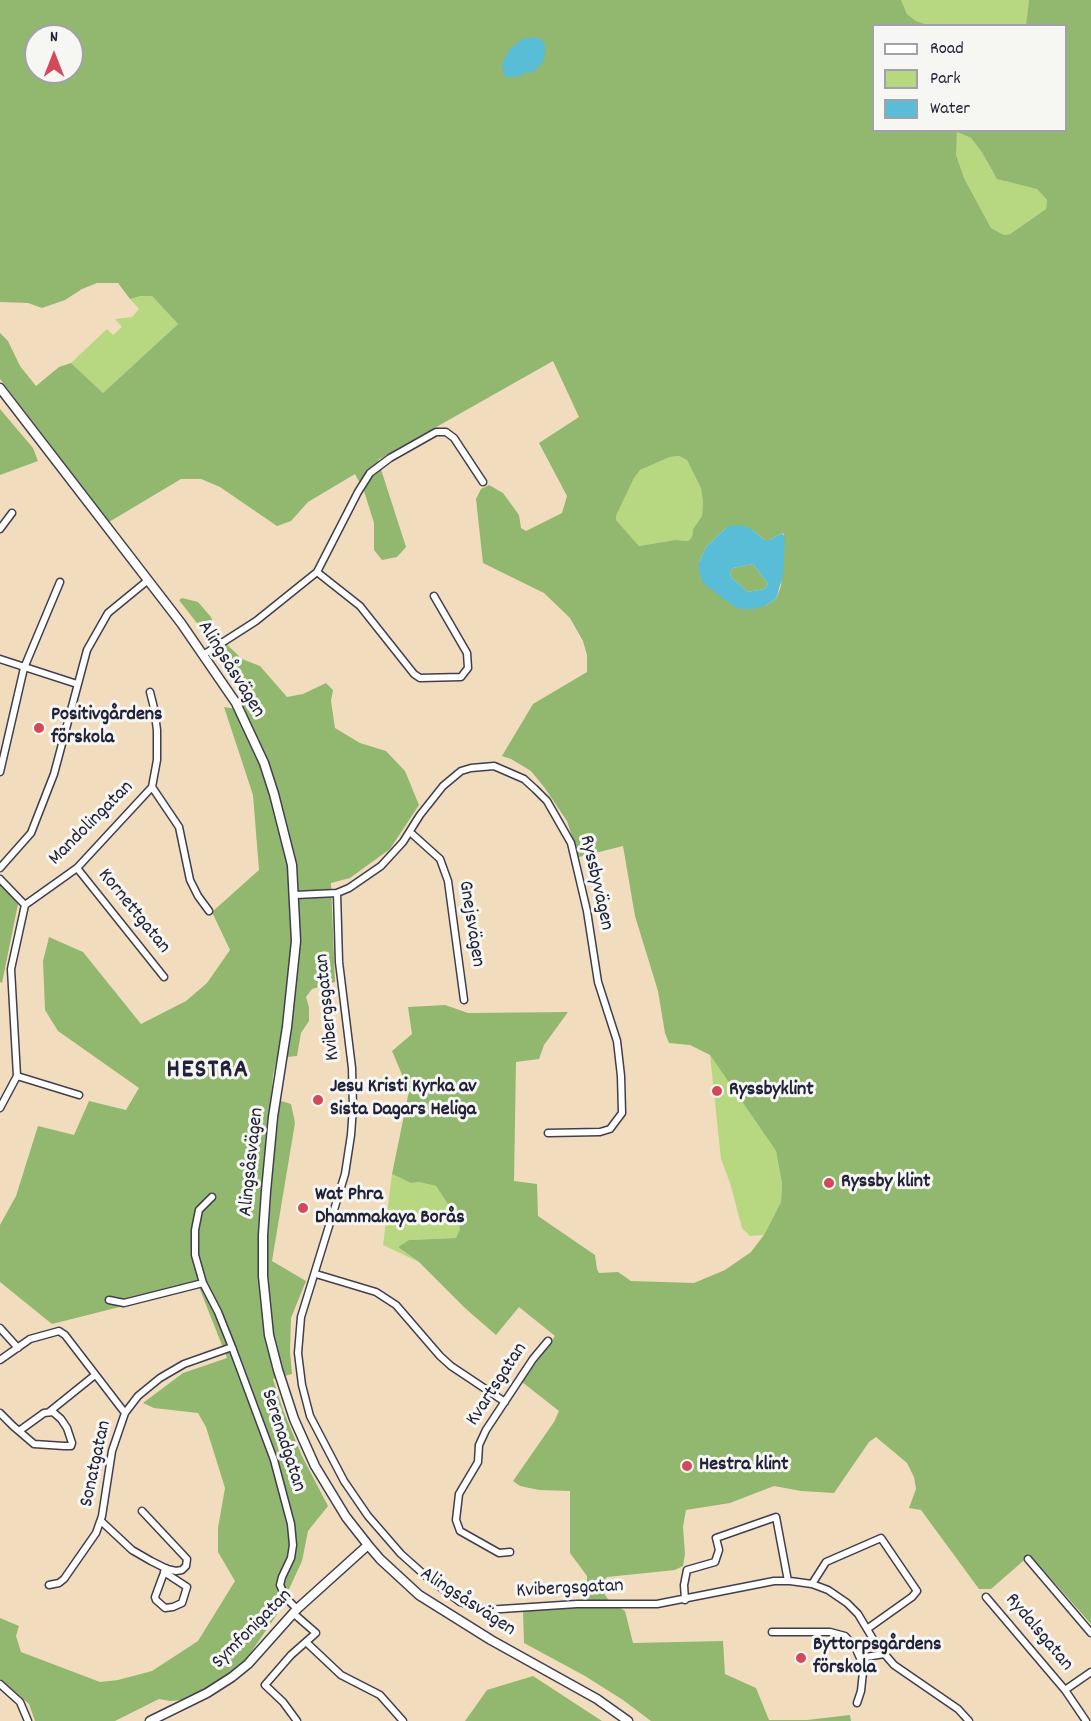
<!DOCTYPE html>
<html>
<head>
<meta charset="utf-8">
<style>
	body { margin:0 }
	#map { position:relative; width:1091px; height:1721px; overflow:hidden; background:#f1ddbe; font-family:Dekko,sans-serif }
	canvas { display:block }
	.legend { position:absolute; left:872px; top:24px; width:195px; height:108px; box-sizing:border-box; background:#f6f6f2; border:2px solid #a1a1a9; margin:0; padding:8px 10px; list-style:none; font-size:18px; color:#22223b }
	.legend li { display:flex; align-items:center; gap:12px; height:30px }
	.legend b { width:30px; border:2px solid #a1a1a9 }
	.north { position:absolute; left:24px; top:24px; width:60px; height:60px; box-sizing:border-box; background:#f6f6f2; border:2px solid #a1a1a9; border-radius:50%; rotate:0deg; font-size:16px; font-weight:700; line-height:24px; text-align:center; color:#22223b }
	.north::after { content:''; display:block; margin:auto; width:21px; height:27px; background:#d1495b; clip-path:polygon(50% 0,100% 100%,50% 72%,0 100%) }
</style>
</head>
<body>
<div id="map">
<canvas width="1091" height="1721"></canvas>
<ul class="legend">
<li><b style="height:8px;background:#fff"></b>Road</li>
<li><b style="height:16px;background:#b7d880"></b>Park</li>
<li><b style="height:16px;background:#59bdd8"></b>Water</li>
</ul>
<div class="north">N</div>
</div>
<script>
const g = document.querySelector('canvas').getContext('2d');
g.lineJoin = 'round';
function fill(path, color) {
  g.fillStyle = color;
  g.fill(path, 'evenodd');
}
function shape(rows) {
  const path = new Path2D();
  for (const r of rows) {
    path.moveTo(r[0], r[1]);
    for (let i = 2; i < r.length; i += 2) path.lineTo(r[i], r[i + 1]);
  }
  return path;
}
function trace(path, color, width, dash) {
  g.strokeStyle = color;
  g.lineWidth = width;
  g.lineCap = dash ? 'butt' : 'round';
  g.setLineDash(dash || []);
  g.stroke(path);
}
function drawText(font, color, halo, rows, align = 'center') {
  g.font = font + ' Dekko,sans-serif';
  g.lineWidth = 6;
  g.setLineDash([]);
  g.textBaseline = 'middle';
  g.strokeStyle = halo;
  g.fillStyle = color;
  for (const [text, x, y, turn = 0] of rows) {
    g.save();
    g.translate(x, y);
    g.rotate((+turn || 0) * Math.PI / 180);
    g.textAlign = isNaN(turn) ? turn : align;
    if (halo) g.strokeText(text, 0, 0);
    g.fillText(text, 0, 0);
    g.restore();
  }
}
fill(shape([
	[901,0,1029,0,1026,26,928,25,916,21,907,14],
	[957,132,971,138,981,151,992,171,1007,182,1025,184,1037,189,1047,200,1046,209,1010,234,1004,235,991,228,964,178,955,155],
	[141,296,152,296,178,324,103,393,71,363,107,329,113,335,122,327,115,319,132,317,139,309,130,299],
	[679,456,687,460,695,475,701,488,703,502,702,516,693,529,692,537,688,541,675,540,639,546,616,520,616,516,634,478,640,470,670,457],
	[710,1055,776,1151,782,1182,781,1202,764,1235,750,1236,742,1228,730,1183,721,1159],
	[392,1174,411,1183,419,1182,436,1186,455,1215,460,1229,456,1238,409,1240,398,1247,419,1262,383,1245]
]), '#b7d880');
fill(shape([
	[0,0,901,0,907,14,916,21,928,25,874,26,874,130,1066,130,1066,26,1026,25,1029,0,1091,0,1091,1624,1030,1555,991,1589,979,1589,921,1510,909,1508,916,1489,914,1477,907,1463,876,1437,869,1442,834,1493,801,1491,774,1486,730,1503,686,1510,683,1527,685,1554,683,1566,675,1570,607,1577,604,1581,605,1595,610,1602,625,1611,633,1643,723,1641,725,1674,756,1688,769,1720,807,1720,850,1715,851,1721,651,1721,623,1700,585,1676,524,1643,523,1611,587,1605,587,1576,570,1553,570,1491,539,1490,520,1486,513,1481,554,1422,559,1411,522,1382,555,1336,519,1307,496,1335,466,1309,419,1262,398,1247,409,1240,456,1238,460,1229,455,1215,436,1186,419,1182,411,1183,392,1174,409,1091,392,1051,412,1034,408,1007,445,1005,468,1013,568,1012,544,1045,539,1059,516,1062,514,1181,537,1184,538,1216,595,1255,597,1269,599,1273,618,1272,631,1281,694,1283,725,1270,751,1252,764,1235,781,1202,782,1183,776,1151,710,1055,690,1045,669,1043,665,1033,658,991,635,916,623,846,579,857,567,821,544,787,531,771,511,759,502,756,533,704,587,672,587,655,583,641,570,618,544,593,483,563,476,499,481,489,489,485,503,493,519,515,521,528,526,531,562,513,567,496,539,443,579,417,553,361,378,460,406,547,397,557,382,560,374,550,374,523,364,491,355,474,308,502,291,521,277,526,220,487,201,479,181,479,109,522,0,379,0,333,8,341,20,366,36,386,59,367,71,363,103,393,178,324,152,296,141,296,130,299,118,283,97,283,82,289,65,300,42,308,28,303,0,302],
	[36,36,72,36,72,72,36,72],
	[957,132,971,138,981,151,997,179,1037,189,1047,200,1046,209,1010,234,1004,235,991,228,964,178,956,155],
	[679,456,687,460,701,488,703,502,702,516,693,529,692,537,688,541,675,540,639,546,616,520,616,516,634,478,640,470,670,457],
	[727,527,753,530,764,540,769,540,782,533,784,534,781,586,776,599,765,606,699,562,706,547],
	[0,409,33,448,38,461,0,475],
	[753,564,768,584,764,589,748,592,731,577,730,572,733,568],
	[182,598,198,602,211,617,217,635,242,659,260,666,287,697,303,694,326,683,333,690,331,701,335,728,360,743,386,751,405,771,419,805,390,849,350,878,331,883,335,982,312,989,306,997,309,1007,309,1021,301,1033,297,1056,277,1058,273,1076,271,1098,291,1104,295,1123,272,1261,306,1281,291,1318,290,1352,292,1374,273,1379,283,1410,302,1456,328,1506,308,1531,302,1561,278,1613,247,1658,233,1672,210,1687,183,1700,170,1701,159,1699,115,1721,35,1721,29,1704,0,1679,0,1618,19,1626,16,1636,21,1652,100,1682,118,1680,152,1671,198,1641,235,1581,218,1552,218,1528,225,1488,206,1427,198,1413,154,1408,143,1403,183,1373,227,1358,199,1287,52,1324,0,1282,0,1225,16,1196,38,1126,74,1135,89,1101,126,1110,139,1088,58,1031,45,1010,43,961,49,937,83,952,141,1024,186,1001,207,983,230,950,212,912,259,870,253,795,224,707,235,709,246,701,246,686,179,600],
	[0,882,18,904,2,983,0,982],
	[533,1676,602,1721,465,1721,487,1690]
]), '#91b86e');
fill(shape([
	[535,37,542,40,545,44,545,55,542,63,532,73,526,72,520,76,505,77,502,64,509,50,522,39],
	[736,525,745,526,753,530,764,540,769,540,782,533,785,537,783,575,776,599,765,606,753,609,740,609,732,605,703,583,699,572,699,562,706,547,727,527],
	[753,564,768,584,764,589,748,592,731,577,730,572,733,568]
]), '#59bdd8');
const street = shape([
	[0,529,12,513],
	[317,572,360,606,414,674,420,678,461,677,468,668,467,653,434,596],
	[203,655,256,621,317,572,358,492,370,473,390,458,436,432,446,432,454,438,483,482],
	[0,659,77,684],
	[0,772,24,668,60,582],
	[152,787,179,827,190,880,198,896,209,911],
	[410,832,440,859,448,881,464,1000],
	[0,868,31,833,54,774,87,650,108,613,147,581],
	[77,868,164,977],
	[0,879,25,905,11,969,17,1076,0,1108],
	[337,893,339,962,352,1068,353,1107,351,1135,345,1174,301,1317,298,1353,302,1385,310,1416,344,1481,368,1516,401,1554,428,1578,460,1602,486,1610,577,1604,657,1604,774,1581,790,1581,812,1584,828,1590,847,1603,858,1614,876,1644,894,1665,958,1709,969,1721],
	[295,895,337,893,349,888,381,866,403,842,420,815,443,786,461,771,471,768,494,766,524,779,535,789,547,801,571,843,587,911,598,982,617,1041,621,1076,622,1113,610,1129,600,1132,548,1133],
	[25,905,77,868,152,787,157,760,157,730,154,708,150,692],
	[17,1076,79,1095],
	[212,1197,199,1210,195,1230,195,1255,203,1283,218,1312,232,1347,274,1460,291,1524,293,1545,291,1558,282,1577,280,1585,286,1598,297,1609],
	[316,1274,376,1292,396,1305,440,1356,451,1366,505,1402],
	[109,1300,124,1303,203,1283],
	[0,1328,18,1348],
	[0,1360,30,1339,59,1331,65,1335,125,1413],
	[49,1412,95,1375],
	[0,1413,13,1426,34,1444,64,1446,71,1446,72,1443,67,1428,61,1419,53,1412,44,1413,19,1431],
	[101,1521,132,1550,151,1561,167,1569,176,1571,182,1570,186,1566,187,1559,142,1511],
	[510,1552,499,1553,460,1531,456,1520,459,1494,478,1462,479,1445,486,1430,533,1359,548,1341],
	[1028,1559,1091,1633],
	[164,1572,187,1587,182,1603,173,1607,165,1608,156,1600,155,1597,162,1578,166,1568],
	[812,1584,826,1562,881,1538,917,1591,912,1597,867,1629],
	[49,1585,59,1583,64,1579,96,1533,102,1516,112,1451,125,1413,138,1396,160,1378,184,1364,232,1347],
	[986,1597,1065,1690,1086,1721],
	[685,1600,684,1585,687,1570,715,1562,719,1550,716,1538,776,1517,788,1581],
	[293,1613,316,1633,291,1655,265,1685,283,1702,297,1721],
	[772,1632,830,1632,845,1636,855,1647,860,1658,884,1654],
	[306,1642,341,1675,380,1695,403,1721],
	[0,1684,20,1702,28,1721],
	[1065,1690,1091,1672],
	[857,1703,861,1691,863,1672,860,1658]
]);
const secondary = shape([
	[0,388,181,623,236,703,264,763,274,794,292,865,296,941,287,1027,273,1117,266,1191,263,1235,263,1276,269,1335,278,1370,294,1419,315,1466,346,1517,368,1545,380,1559,419,1595,491,1640,597,1699,628,1721],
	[150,1721,207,1693,232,1677,248,1664,297,1609,368,1545]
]);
trace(street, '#413e4f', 9);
trace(secondary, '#413e4f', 11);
trace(street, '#fff', 6);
trace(secondary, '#fff', 8);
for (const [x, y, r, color] of [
	[39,728,6,"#d1495b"],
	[717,1091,6,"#d1495b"],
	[318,1100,6,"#d1495b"],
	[829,1183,6,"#d1495b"],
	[303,1208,6,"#d1495b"],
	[687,1466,6,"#d1495b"],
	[801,1658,6,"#d1495b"]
]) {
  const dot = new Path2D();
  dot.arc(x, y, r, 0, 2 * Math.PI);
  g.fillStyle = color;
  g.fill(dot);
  trace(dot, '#f6f6f2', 2);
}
drawText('20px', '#22223b', '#f6f6f2', [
	["Alingsåsvägen",230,670,58],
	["Mandolingatan",92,824,-45],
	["Ryssbyvägen",595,883,77],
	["Kornettgatan",133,912,51],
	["Gnejsvägen",470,924,81],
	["Kvibergsgatan",329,1007,-96],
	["Alingsåsvägen",253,1162,-84],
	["Kvartsgatan",498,1385,-57],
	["Serenadgatan",282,1441,72],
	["Sonatgatan",97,1464,-78],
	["Kvibergsgatan",570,1590,-3],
	["Alingsåsvägen",467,1603,33],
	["Symfonigatan",253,1630,-45],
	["Rydalsgatan",1038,1633,50]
]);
drawText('bold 20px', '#22223b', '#f6f6f2', [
	["Positivgårdens",51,716],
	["förskola",51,739],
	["Jesu Kristi Kyrka av",330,1088],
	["Sista Dagars Heliga",330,1111],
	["Ryssbyklint",729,1091],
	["Ryssby klint",841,1183],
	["Wat Phra",315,1196],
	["Dhammakaya Borås",315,1219],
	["Hestra klint",699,1466],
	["Byttorpsgårdens",813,1646],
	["förskola",813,1669]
], 'left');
g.letterSpacing = '1.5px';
drawText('bold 26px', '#22223b', '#f6f6f2', [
	["HESTRA",208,1072]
]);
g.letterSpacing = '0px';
</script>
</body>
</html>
